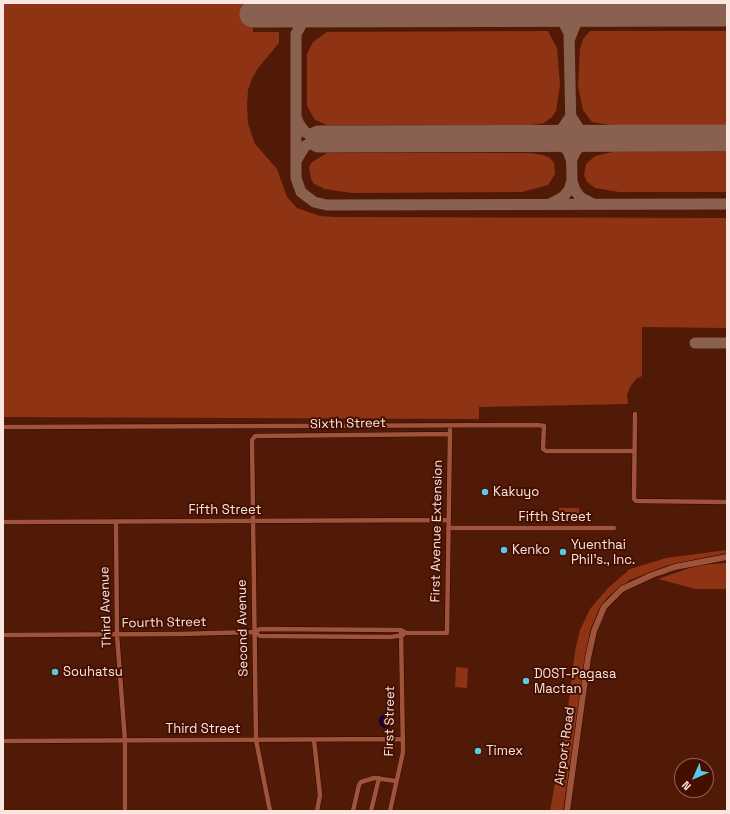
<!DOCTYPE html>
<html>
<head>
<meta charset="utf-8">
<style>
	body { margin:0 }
	#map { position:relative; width:730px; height:814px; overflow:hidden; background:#511a07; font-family:"Space Grotesk",sans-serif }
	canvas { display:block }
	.frame { position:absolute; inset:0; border:4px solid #f9e6e0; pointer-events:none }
	.north { position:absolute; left:674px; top:758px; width:40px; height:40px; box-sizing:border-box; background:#450f00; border:1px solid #8d655a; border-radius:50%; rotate:225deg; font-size:11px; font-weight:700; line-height:16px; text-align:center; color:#f9e6e0 }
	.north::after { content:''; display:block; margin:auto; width:14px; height:18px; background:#5ac8e6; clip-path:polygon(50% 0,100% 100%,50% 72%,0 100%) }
</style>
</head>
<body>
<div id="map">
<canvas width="730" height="814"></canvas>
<div class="frame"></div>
<div class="north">N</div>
</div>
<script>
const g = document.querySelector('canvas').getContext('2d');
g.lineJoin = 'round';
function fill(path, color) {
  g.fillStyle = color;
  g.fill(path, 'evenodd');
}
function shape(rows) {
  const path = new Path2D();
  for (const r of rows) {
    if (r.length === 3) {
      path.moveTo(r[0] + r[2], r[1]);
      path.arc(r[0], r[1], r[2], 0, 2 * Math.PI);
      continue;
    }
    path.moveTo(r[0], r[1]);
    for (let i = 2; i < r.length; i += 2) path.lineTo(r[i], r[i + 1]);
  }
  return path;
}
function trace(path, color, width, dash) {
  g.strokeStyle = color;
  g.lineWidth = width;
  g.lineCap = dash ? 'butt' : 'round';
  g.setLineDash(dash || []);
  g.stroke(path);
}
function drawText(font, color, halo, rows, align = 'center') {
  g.font = font + ' "Space Grotesk",sans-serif';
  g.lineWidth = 4;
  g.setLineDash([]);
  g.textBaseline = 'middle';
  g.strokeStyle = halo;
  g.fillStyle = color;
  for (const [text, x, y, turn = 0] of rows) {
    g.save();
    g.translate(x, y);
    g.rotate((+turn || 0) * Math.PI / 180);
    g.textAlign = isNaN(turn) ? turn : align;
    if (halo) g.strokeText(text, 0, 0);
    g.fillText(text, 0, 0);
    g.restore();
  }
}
fill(shape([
	[3,3,253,3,253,32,279,32,279,43,258,68,252,79,248,90,247,104,248,124,255,144,277,169,287,197,297,208,320,216,335,217,727,218,727,328,642,327,642,376,636,379,630,387,627,395,628,404,479,407,479,419,3,417],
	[548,31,557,48,560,85,556,111,552,117,544,123,532,125,327,125,315,120,307,106,307,54,313,42,327,32],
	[590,31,727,31,727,125,611,125,592,122,583,110,578,86,580,49,583,39],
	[613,152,727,152,727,192,619,192,595,188,587,182,584,175,586,164,595,156],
	[327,153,530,153,543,155,550,158,554,163,555,174,548,185,522,192,352,193,325,189,314,184,311,179,309,167,312,162],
	[559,508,579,508,579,518,559,518],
	[727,550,727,553,666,566,630,580,608,597,600,607,590,630,563,811,550,811,568,708,575,651,580,630,590,609,608,588,630,569,666,558],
	[727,563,727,589,696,589,658,579,698,565],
	[456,667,468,668,467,688,455,687]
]), '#8e3414');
fill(shape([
	[386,721,7]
]), '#0e0044');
trace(shape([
	[548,13,562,20,569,33,572,181,575,190,580,197,593,204],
	[320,14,306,20,302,23,296,34,296,178,301,192,314,202,327,205,727,204],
	[570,38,576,23,588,13],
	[296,117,299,124,305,132,319,139],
	[572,118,581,132,596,139],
	[547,139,561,144,568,151,571,159],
	[547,139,560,132,570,117],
	[572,159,575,152,582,144,596,139],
	[296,161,305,146,319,139],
	[550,204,563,197,569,190,572,181],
	[695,343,727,343]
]), '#8a6051', 11);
trace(shape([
	[253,14,727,13],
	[319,139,727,138]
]), '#8a6051', 27);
const minor = shape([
	[635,414,634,499,636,501,727,502],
	[3,427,538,425,544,426,543,449,546,451,634,451],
	[3,522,448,520],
	[116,522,117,635,125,741,125,811],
	[448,528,614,528],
	[254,632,260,636,391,637,403,635],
	[3,635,178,634,254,632,260,629,401,630,406,633,447,633,450,430],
	[314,740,320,795,317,811],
	[3,741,403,739],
	[270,811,256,740,252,440,255,436,450,434],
	[353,811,359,785,361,782,374,778,396,781],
	[371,811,379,778],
	[390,811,403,752,401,630]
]);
const tertiary = shape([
	[567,811,588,658,594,631,604,607,622,589,652,575,675,567,727,557]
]);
trace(minor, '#2d0800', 5.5);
trace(tertiary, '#2d0800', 7);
trace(minor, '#9f533a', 4.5);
trace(tertiary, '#9f533a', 6);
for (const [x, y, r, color] of [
	[485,492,4,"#5ac8e6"],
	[504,550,4,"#5ac8e6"],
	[563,552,4,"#5ac8e6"],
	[55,672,4,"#5ac8e6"],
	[526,681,4,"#5ac8e6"],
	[478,751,4,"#5ac8e6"]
]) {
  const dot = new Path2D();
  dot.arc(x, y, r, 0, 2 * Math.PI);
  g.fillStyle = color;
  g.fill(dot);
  trace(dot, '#450f00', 1.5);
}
drawText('13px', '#f9e6e0', '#450f00', [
	["Sixth Street",348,424,-1],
	["Fifth Street",225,510],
	["Fifth Street",555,517],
	["First Avenue Extension",437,531,-89],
	["Third Avenue",106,607,-92],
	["Fourth Street",164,623,-1],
	["Second Avenue",243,628,-91],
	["First Street",390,721,-89],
	["Third Street",203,729],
	["Airport Road",565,746,-82]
]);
drawText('13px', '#f9e6e0', '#450f00', [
	["Kakuyo",493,492],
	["Yuenthai",571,545],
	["Phil's., Inc.",571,560],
	["Kenko",512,550],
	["Souhatsu",63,672],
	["DOST-Pagasa",534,674],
	["Mactan",534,689],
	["Timex",486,751]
], 'left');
</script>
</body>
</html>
